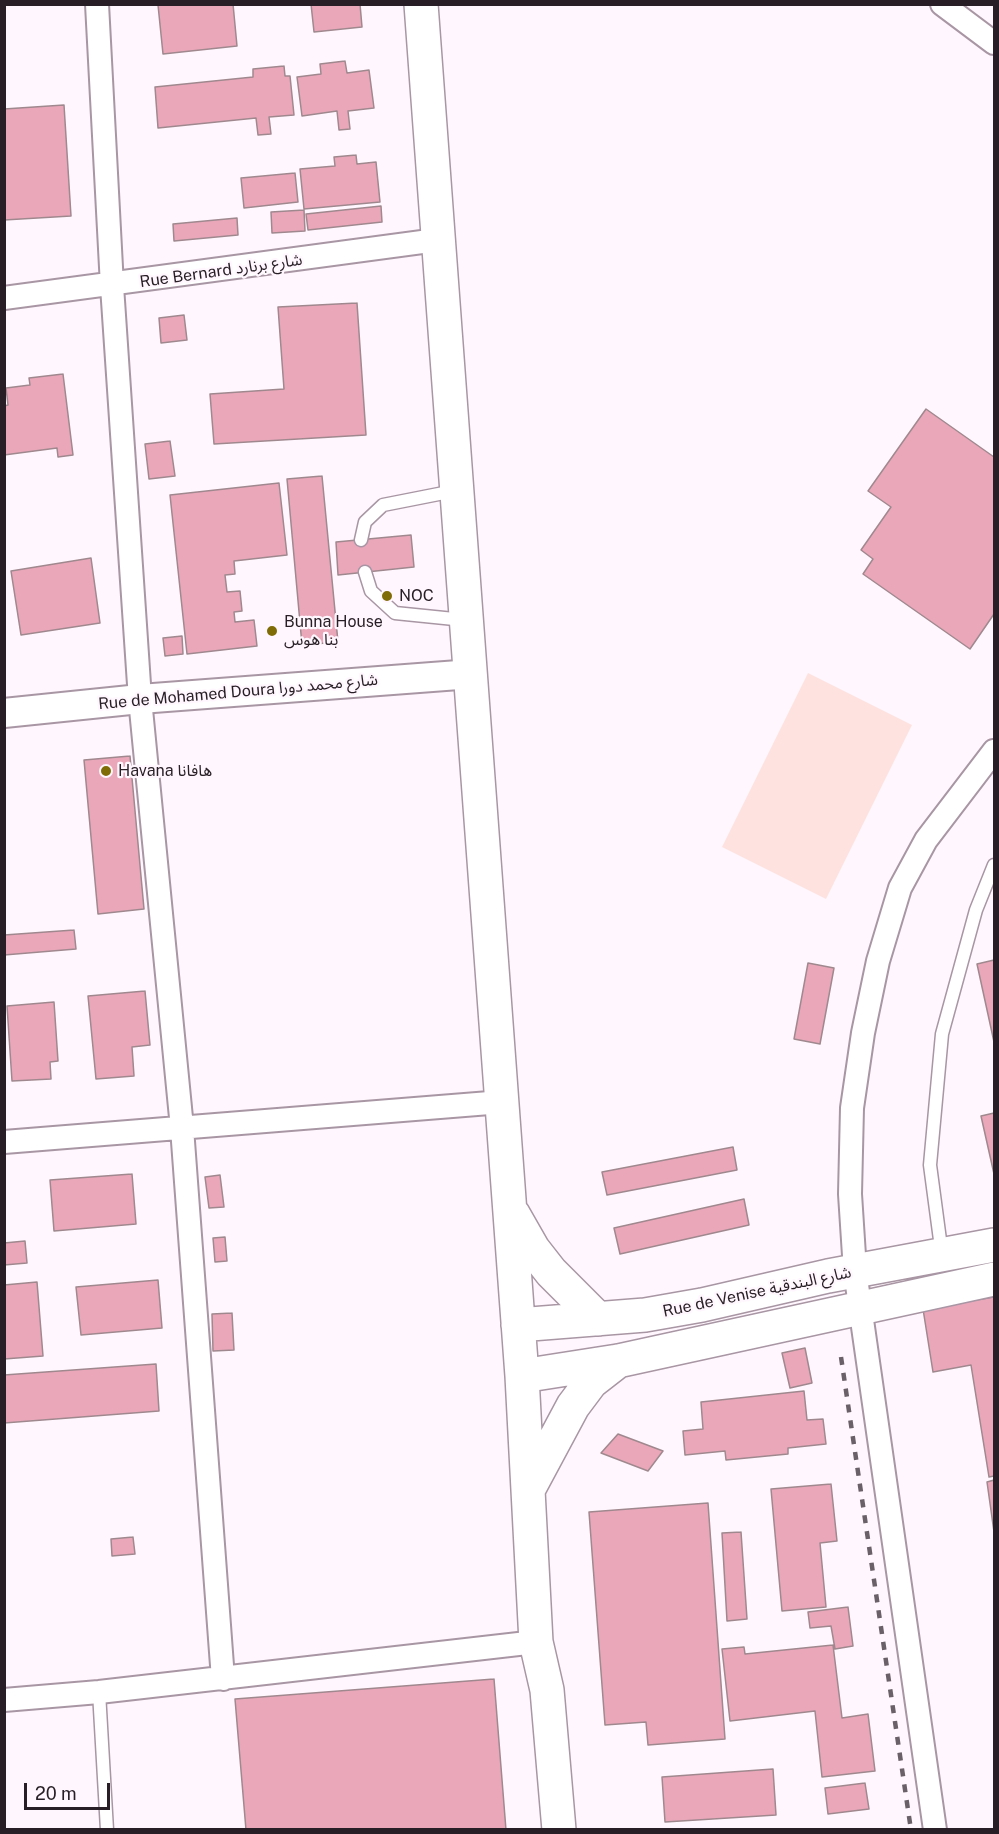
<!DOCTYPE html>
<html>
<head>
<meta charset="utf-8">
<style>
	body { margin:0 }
	#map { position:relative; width:999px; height:1834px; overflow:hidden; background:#fff7fd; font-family:"Public Sans",sans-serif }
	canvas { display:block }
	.frame { position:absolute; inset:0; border:6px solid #271f25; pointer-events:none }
	.scale { position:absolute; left:24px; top:1783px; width:86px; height:27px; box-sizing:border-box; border:3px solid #271f25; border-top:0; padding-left:8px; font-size:18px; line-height:21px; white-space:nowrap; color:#271f25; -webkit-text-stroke:4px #fff7fd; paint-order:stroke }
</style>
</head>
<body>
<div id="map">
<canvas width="999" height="1834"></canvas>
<div class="frame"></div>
<div class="scale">20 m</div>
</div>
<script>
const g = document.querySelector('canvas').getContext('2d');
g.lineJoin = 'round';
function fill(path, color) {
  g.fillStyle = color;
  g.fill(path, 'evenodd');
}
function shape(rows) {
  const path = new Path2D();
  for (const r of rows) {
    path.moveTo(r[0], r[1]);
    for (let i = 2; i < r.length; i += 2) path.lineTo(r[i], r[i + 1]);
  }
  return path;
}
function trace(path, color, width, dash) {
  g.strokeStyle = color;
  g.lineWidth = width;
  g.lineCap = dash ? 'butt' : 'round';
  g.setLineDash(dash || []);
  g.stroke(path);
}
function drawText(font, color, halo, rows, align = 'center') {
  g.font = font + ' "Public Sans","Noto Sans Arabic",sans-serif';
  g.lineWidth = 4.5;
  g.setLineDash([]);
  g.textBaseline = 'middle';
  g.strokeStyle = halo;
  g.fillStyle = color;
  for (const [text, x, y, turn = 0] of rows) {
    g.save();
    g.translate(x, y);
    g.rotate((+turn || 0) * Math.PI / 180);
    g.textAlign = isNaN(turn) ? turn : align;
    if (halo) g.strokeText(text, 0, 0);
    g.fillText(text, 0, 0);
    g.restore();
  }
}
fill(shape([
	[808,673,912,725,826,899,722,847]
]), '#fee2e0');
const building = shape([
	[233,4,237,46,163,54,158,5,233,4],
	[311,4,360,4,362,27,314,32,311,4],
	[345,61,347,73,369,70,374,108,348,111,350,129,339,130,337,111,302,116,297,77,321,74,320,64,345,61],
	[284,66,285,76,290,76,294,115,269,117,271,134,258,135,256,118,158,128,155,87,253,77,253,69,284,66],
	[64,105,71,216,4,220,4,109,64,105],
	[356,155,357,164,376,162,380,202,304,209,300,169,335,166,334,157,356,155],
	[295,173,298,202,244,208,241,178,295,173],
	[381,206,382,222,308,230,306,214,381,206],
	[304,210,305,231,272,233,271,212,304,210],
	[237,218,238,235,174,241,173,224,237,218],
	[357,303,366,435,214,444,210,394,284,389,278,307,357,303],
	[184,315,187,340,161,343,159,318,184,315],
	[63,374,73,455,58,457,57,448,4,455,4,406,8,405,6,388,30,385,29,378,63,374],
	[926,409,994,457,994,614,970,649,863,574,873,559,861,550,891,507,868,491,926,409],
	[170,441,175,476,149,479,145,444,170,441],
	[322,476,338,642,302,645,287,479,322,476],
	[279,483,287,555,234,561,235,574,225,575,227,592,240,591,242,611,234,612,235,622,254,620,257,646,187,654,170,495,279,483],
	[411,535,414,567,338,575,336,542,411,535],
	[91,558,100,623,21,635,11,571,91,558],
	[182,636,183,654,165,656,163,638,182,636],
	[130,756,144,909,98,914,84,760,130,756],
	[74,930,76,949,4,955,4,935,74,930],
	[994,960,994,1042,977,964,994,960],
	[808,963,834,968,820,1044,794,1039,808,963],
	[145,991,150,1045,132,1047,134,1076,96,1079,88,996,145,991],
	[54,1002,58,1061,50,1062,51,1079,12,1081,7,1006,54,1002],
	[994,1113,994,1174,981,1116,994,1113],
	[733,1147,737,1170,607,1195,602,1172,733,1147],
	[132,1174,136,1224,54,1231,50,1180,132,1174],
	[220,1175,224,1207,209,1208,205,1177,220,1175],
	[744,1199,749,1225,620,1254,614,1228,744,1199],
	[225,1237,227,1261,215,1262,213,1238,225,1237],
	[25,1241,27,1263,4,1265,4,1243,25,1241],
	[158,1280,162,1328,81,1335,76,1287,158,1280],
	[37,1282,43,1356,4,1359,4,1285,37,1282],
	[994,1297,994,1476,989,1477,971,1365,933,1372,923,1309,994,1297],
	[232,1313,234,1350,213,1351,212,1314,232,1313],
	[805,1348,812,1383,790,1388,782,1353,805,1348],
	[156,1364,159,1411,4,1423,4,1375,156,1364],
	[804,1391,807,1420,823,1419,826,1444,788,1448,788,1454,726,1460,725,1451,685,1455,683,1431,703,1429,701,1402,804,1391],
	[618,1434,663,1451,648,1471,601,1453,618,1434],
	[994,1480,994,1532,987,1482,994,1480],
	[831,1484,837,1541,820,1543,826,1607,782,1611,771,1489,831,1484],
	[708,1503,725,1739,648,1745,646,1722,605,1725,589,1512,708,1503],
	[741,1532,747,1619,727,1621,722,1533,741,1532],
	[133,1537,135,1554,112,1556,111,1539,133,1537],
	[848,1607,853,1646,835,1649,831,1626,810,1628,808,1612,848,1607],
	[833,1645,842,1718,868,1714,875,1771,822,1777,815,1711,730,1721,722,1649,744,1647,745,1654,833,1645],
	[494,1679,506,1830,246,1830,235,1699,494,1679],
	[773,1769,776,1815,665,1822,662,1777,773,1769],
	[865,1783,869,1809,828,1814,825,1788,865,1783]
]);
fill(building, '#eaa7ba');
trace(building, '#a0888f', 1.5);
const service = shape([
	[361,540,365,522,383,505,454,491],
	[365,572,371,591,395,613,464,620],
	[942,1255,930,1165,942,1034,976,910,994,865],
	[99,1692,107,1830]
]);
const minor = shape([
	[97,4,112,286,140,699,182,1128,223,1679],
	[942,4,994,43],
	[4,298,437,240],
	[4,1142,502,1102],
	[4,1700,99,1692,536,1642],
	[935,1830,855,1271,850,1194,852,1108,863,1033,878,961,900,888,926,840,994,751]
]);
const tertiary = shape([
	[4,713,140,699,472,674]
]);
const secondary = shape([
	[421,4,522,1376,536,1642,547,1690,559,1830],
	[513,1214,533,1249,551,1272,598,1319],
	[518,1325,645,1315,702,1305,828,1276,994,1245],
	[522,1376,618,1361,994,1279],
	[528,1490,573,1406,591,1382,618,1361]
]);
trace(service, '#a996a4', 15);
trace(minor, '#a996a4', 26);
trace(tertiary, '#a996a4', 32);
trace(secondary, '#a996a4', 36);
trace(service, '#fff', 12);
trace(minor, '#fff', 22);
trace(tertiary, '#fff', 28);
trace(secondary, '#fff', 33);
trace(shape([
	[841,1357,911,1830]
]), '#696167', 4.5, [8, 8]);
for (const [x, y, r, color] of [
	[387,596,6,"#806c07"],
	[272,631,6,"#806c07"],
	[106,771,6,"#806c07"]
]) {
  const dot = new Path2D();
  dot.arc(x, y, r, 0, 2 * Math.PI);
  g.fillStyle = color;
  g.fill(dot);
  trace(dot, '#fff7fd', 2);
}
drawText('16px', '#271f25', '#fff7fd', [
	["Rue Bernard شارع برنارد",221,271,-8],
	["Rue de Mohamed Doura شارع محمد دورا",238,692,-5],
	["Rue de Venise شارع البندقية",757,1292,-12]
]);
drawText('16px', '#271f25', '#fff7fd', [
	["NOC",399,596],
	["Bunna House",284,622],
	["بنا هوس",284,640],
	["Havana هافانا",118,771]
], 'left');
</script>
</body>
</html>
